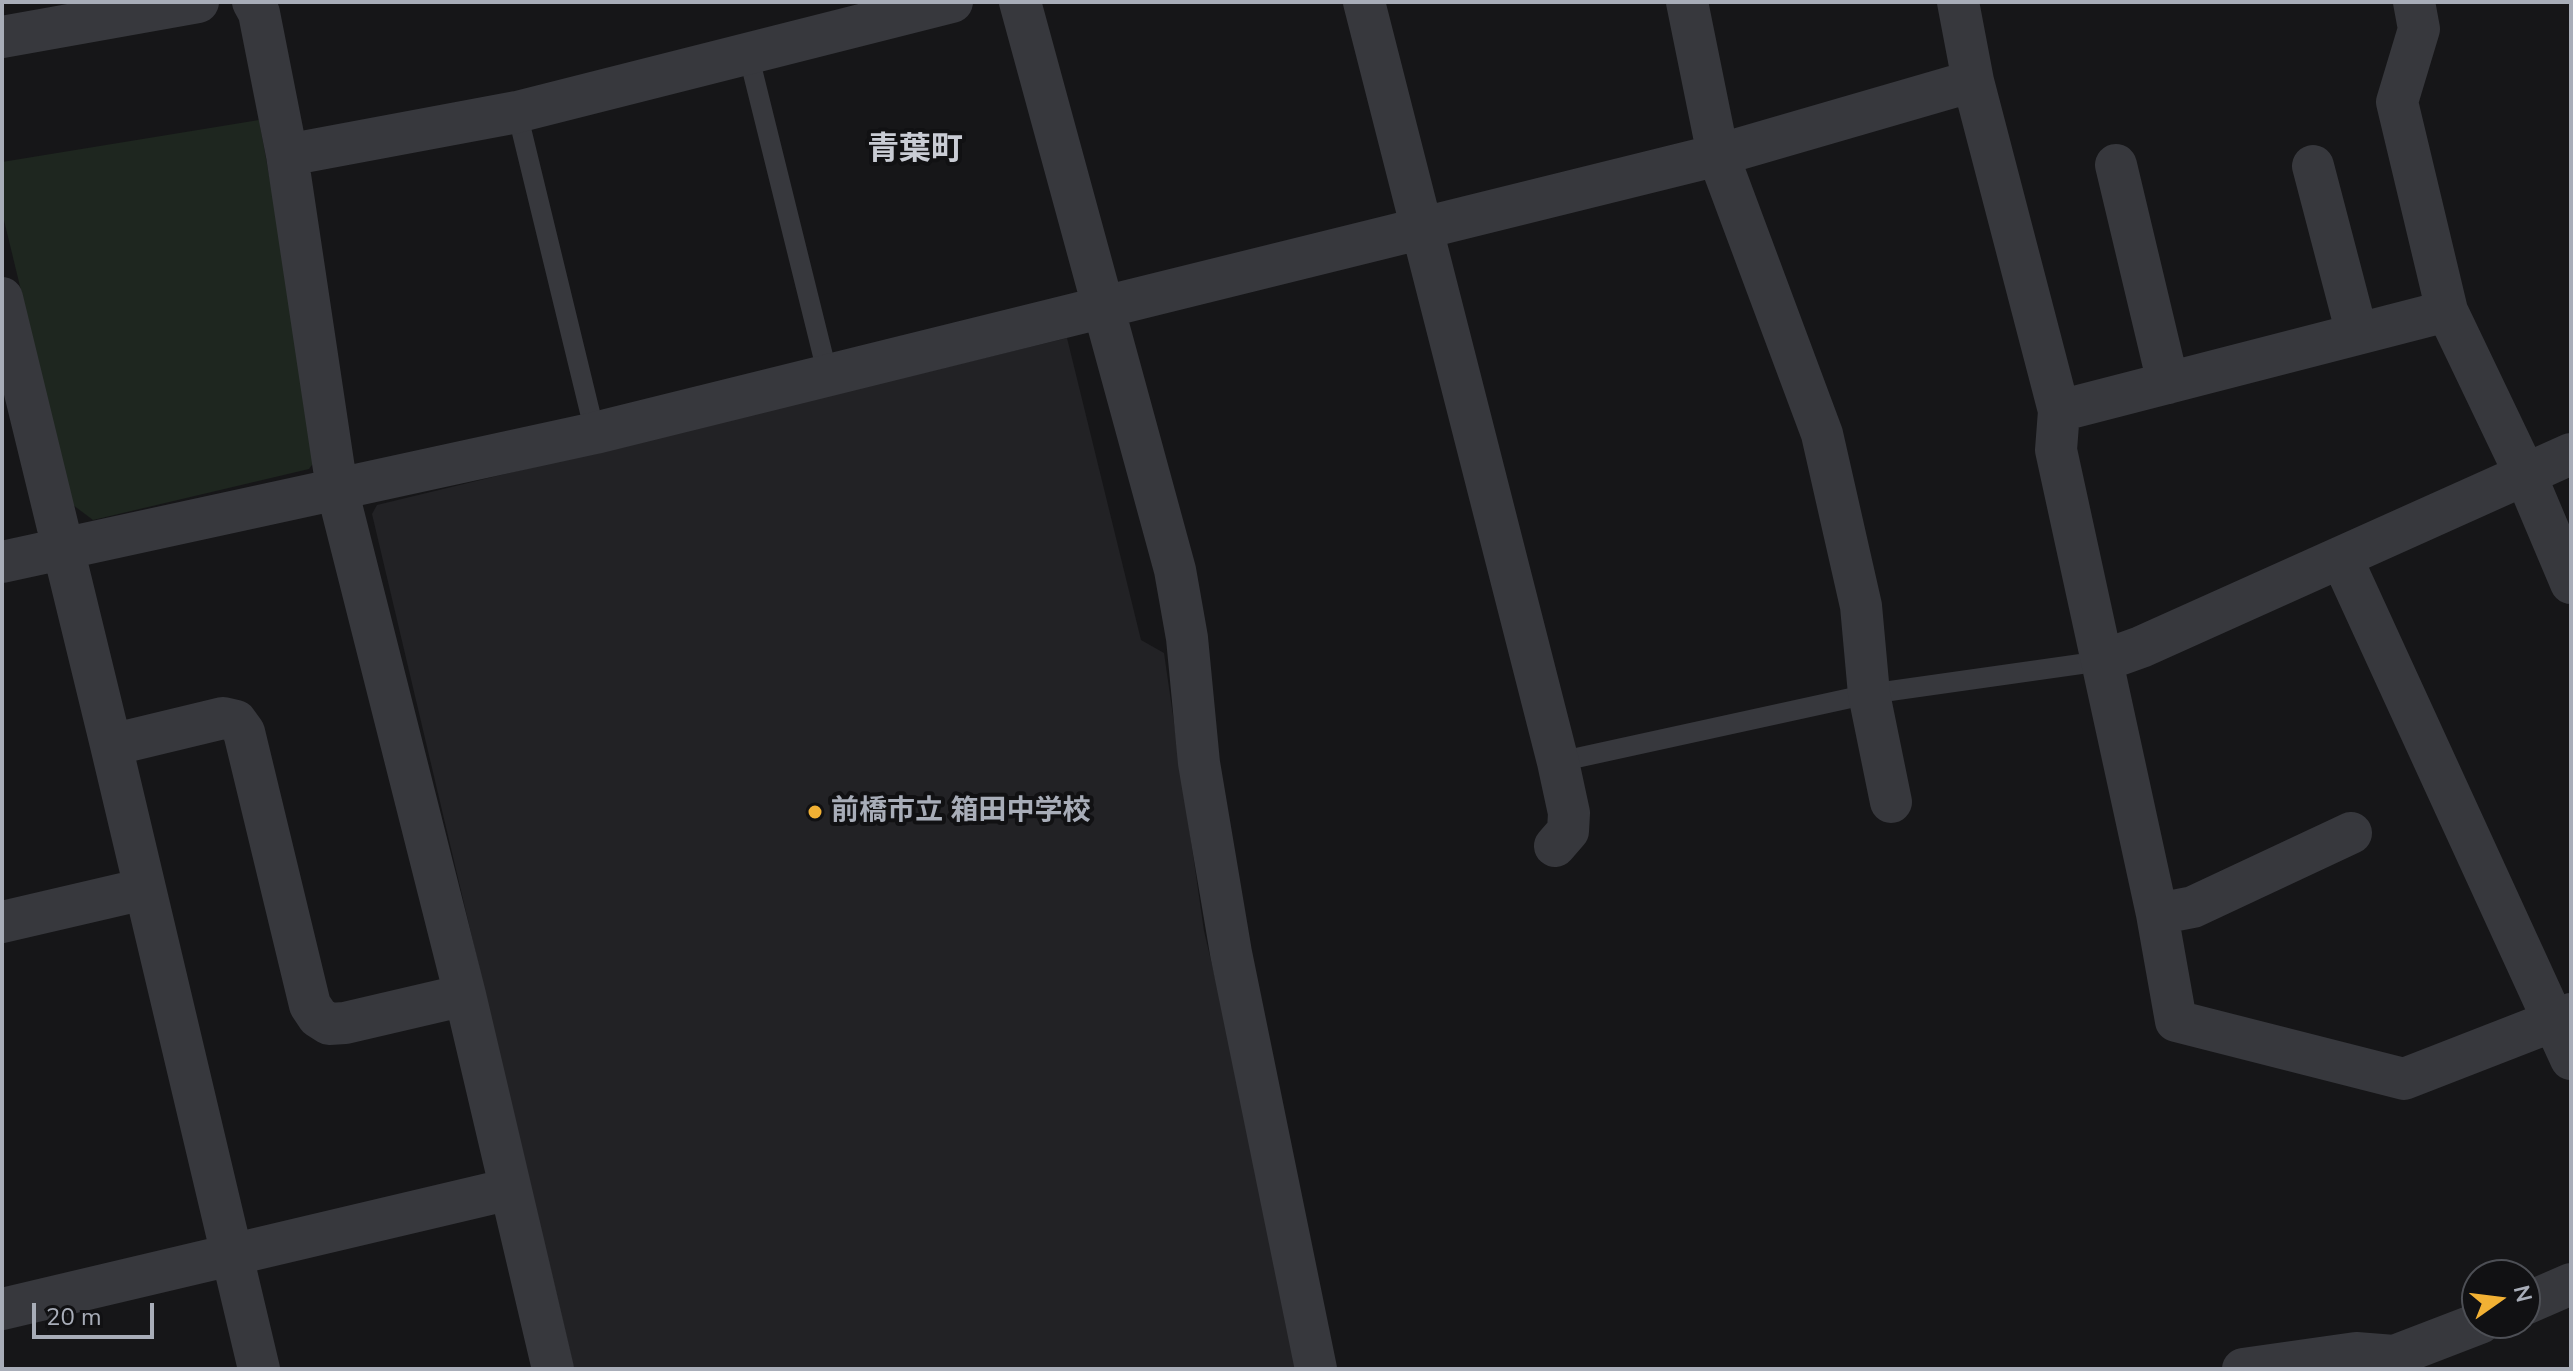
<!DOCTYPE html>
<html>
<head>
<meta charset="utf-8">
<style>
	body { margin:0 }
	#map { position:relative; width:2573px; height:1371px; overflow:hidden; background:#161618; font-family:"Nunito Sans",sans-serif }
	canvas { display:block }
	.frame { position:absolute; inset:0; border:4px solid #a8adb8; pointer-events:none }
	.north { position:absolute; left:2461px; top:1259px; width:80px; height:80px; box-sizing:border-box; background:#111113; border:2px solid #4d4f55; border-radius:50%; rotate:76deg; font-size:22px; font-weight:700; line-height:32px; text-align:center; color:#a8adb8 }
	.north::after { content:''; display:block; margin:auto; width:28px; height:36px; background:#f2b134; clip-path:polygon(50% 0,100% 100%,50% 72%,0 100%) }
	.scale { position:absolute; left:32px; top:1303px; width:122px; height:36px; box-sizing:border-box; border:4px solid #a8adb8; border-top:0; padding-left:10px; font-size:24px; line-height:28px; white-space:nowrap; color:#a8adb8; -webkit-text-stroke:6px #111113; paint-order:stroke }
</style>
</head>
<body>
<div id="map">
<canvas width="2573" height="1371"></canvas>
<div class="frame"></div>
<div class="north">N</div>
<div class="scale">20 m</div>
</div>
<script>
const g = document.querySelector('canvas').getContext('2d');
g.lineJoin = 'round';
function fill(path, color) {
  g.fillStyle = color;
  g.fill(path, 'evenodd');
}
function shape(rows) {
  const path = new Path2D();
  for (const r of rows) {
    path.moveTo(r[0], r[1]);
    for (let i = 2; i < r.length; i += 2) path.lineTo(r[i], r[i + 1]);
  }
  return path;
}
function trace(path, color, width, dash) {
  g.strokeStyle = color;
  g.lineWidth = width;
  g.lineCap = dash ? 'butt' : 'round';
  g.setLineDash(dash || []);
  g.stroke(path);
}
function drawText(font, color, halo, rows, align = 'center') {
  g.font = font + ' "Nunito Sans","Noto Sans JP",sans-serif';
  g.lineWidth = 8;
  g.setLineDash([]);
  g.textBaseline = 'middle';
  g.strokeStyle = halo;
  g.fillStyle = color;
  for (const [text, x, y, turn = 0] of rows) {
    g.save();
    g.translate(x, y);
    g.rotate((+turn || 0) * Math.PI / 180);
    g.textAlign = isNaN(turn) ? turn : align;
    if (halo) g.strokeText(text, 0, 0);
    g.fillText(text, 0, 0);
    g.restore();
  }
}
fill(shape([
	[1067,338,1141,640,1164,653,1204,931,1227,1028,1297,1369,574,1369,372,514,377,505]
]), '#222225');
fill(shape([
	[259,120,320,454,309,469,93,520,73,505,2,212,2,162]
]), '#1e261f');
trace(shape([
	[748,53,828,376],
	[517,112,595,433],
	[1558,762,1869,694,2102,661]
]), '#37383d', 20);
trace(shape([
	[253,2,259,13,287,155,337,489,465,995,553,1369],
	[1020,2,1175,570,1187,638,1199,763,1231,953,1316,1369],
	[1364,2,1558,762,1569,813,1568,831,1555,846],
	[1687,2,1718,155,1822,434,1861,606,1869,694,1891,802],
	[1958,2,1973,81,2059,411,2056,450,2157,914,2176,1021,2404,1079,2571,1014],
	[2414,2,2419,29,2397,102,2447,311,2525,474,2571,583],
	[2,37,198,2],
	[287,155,517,112,952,2],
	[2116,165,2168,383],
	[2313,166,2357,334],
	[2,298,111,745,259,1369],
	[2059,411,2447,311],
	[2341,557,2571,1059],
	[2,562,595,433,1718,155,1973,81],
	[2102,661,2141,647,2571,454],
	[111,745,223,718,236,721,244,732,310,1005,318,1017,329,1024,345,1023,465,995],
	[2157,914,2193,907,2351,833],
	[2,922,144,889],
	[2525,1304,2571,1284],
	[2,1309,510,1189],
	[2243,1369,2356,1353,2394,1356],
	[2386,1369,2394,1356,2480,1323]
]), '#37383d', 42);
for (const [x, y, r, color] of [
	[815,812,8,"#f2b134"]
]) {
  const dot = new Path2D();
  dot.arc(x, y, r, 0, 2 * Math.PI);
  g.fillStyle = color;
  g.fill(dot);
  trace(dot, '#111113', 3);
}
drawText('bold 28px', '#a8adb8', '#111113', [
	["前橋市立 箱田中学校",831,812]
], 'left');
drawText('bold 32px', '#c9ccd4', '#111113', [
	["青葉町",915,151]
]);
</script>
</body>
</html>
